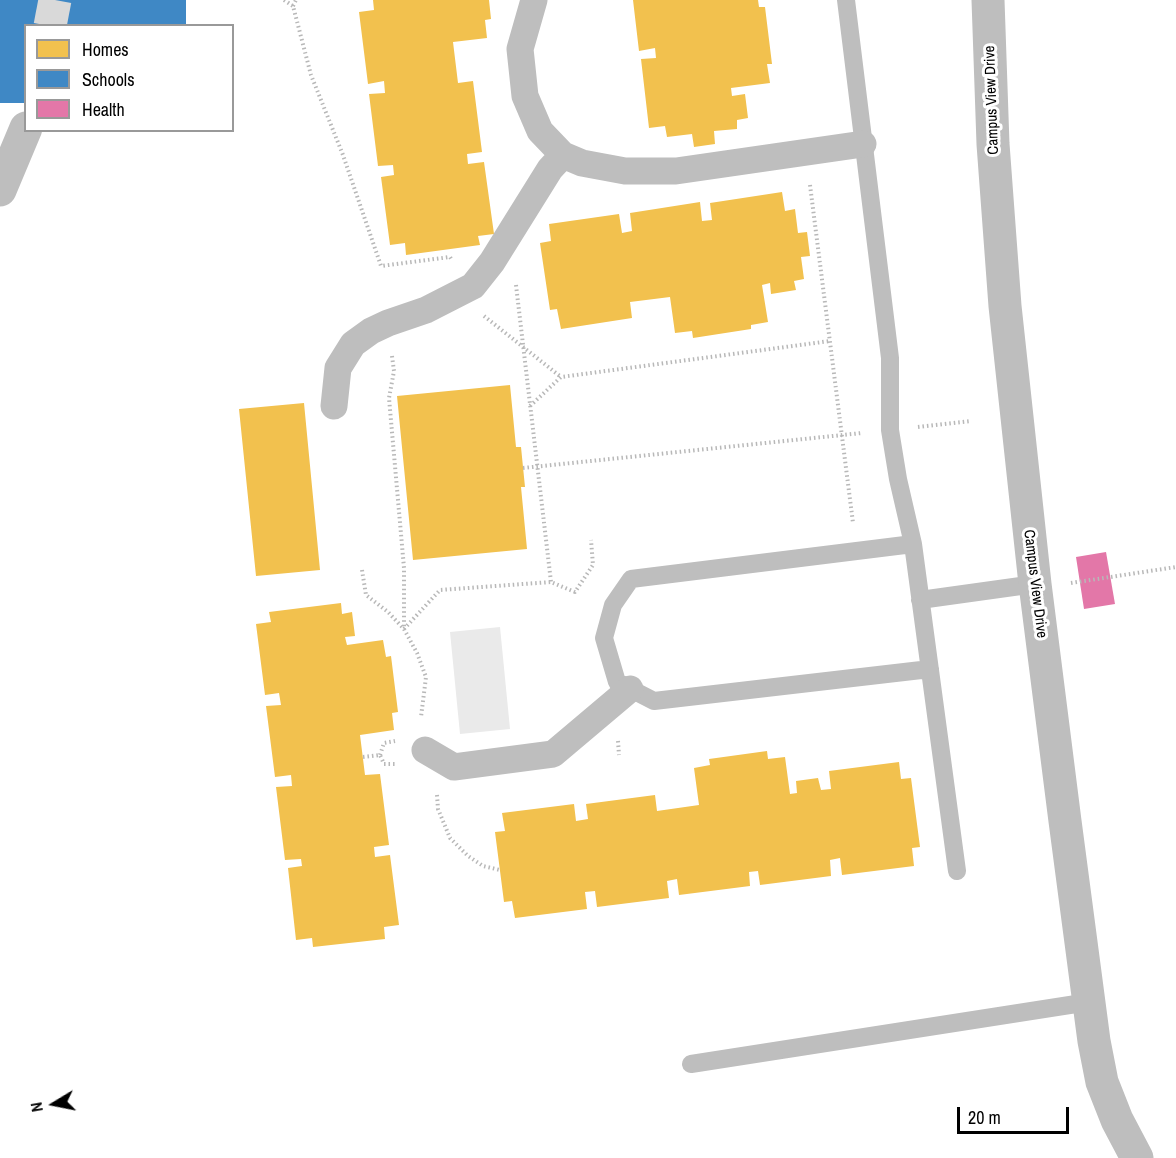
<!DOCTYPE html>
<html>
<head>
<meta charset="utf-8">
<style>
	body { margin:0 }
	#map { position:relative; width:1176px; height:1158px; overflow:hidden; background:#fff; font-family:"Archivo Narrow",sans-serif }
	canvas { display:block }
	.legend { position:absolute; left:24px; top:24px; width:210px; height:108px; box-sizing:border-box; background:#fff; border:2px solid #999; margin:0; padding:8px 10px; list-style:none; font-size:18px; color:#000 }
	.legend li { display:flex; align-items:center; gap:12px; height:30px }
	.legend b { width:30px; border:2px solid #999 }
	.north { position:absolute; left:24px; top:1074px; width:60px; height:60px; -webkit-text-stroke:4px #fff; paint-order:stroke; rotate:260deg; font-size:16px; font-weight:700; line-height:24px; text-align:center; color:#000 }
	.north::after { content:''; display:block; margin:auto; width:21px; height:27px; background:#000; clip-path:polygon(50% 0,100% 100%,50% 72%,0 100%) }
	.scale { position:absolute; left:957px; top:1107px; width:112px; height:27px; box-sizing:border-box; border:3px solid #000; border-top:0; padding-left:8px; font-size:18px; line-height:21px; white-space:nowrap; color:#000; -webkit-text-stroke:4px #fff; paint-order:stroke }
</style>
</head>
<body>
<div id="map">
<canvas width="1176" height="1158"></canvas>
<ul class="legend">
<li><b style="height:16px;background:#f2c14e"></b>Homes</li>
<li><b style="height:16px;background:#3f88c5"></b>Schools</li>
<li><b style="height:16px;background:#e377a8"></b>Health</li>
</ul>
<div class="north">N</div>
<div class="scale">20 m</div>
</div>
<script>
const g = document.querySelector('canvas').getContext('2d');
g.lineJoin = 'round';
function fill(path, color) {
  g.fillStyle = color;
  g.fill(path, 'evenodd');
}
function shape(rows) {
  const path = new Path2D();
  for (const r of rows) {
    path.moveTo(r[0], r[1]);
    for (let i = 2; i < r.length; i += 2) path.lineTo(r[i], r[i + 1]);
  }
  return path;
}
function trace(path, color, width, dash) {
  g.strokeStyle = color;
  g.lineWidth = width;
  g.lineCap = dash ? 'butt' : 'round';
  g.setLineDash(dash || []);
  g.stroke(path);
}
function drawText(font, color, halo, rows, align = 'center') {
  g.font = font + ' "Archivo Narrow",sans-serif';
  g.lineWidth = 6;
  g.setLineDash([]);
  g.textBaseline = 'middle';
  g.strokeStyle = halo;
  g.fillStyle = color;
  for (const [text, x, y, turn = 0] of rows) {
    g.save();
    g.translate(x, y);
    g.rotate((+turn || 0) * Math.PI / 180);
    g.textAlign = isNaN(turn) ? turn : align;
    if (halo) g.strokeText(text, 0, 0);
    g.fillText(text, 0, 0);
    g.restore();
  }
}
fill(shape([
	[500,627,510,729,460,734,450,632]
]), '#eaeaea');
fill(shape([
	[373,0,489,0,491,19,485,20,487,38,453,42,458,83,473,81,482,152,467,154,468,164,484,162,494,234,478,236,480,245,406,255,405,243,390,245,381,177,394,175,393,165,378,166,369,94,385,93,384,81,368,84,359,12,374,10],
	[633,0,758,0,759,7,765,7,772,64,767,64,770,83,731,88,732,96,745,94,748,118,737,120,737,129,714,131,715,144,694,147,692,134,667,137,665,126,649,128,641,59,656,58,655,48,639,51],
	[782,192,785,211,795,209,798,233,807,232,810,256,801,257,804,279,794,281,796,290,771,294,770,283,762,285,768,322,751,325,751,329,693,338,692,331,675,333,670,297,630,302,632,318,561,329,557,309,550,310,540,243,551,241,549,224,619,214,622,233,632,231,630,213,700,202,702,221,712,220,710,203],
	[510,385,516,447,521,447,525,487,521,487,527,549,413,560,397,396],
	[304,403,320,570,256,576,239,409],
	[341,603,342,614,352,612,355,636,345,637,347,645,383,640,386,657,391,656,398,712,392,713,394,730,360,735,365,775,380,774,389,845,374,847,375,857,390,855,399,925,384,927,385,939,313,947,312,938,296,940,288,868,302,866,301,859,285,860,276,787,292,786,291,775,275,777,266,706,281,705,279,693,265,695,256,624,271,622,269,612],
	[767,751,768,759,785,757,790,794,797,793,796,781,818,778,821,790,831,789,829,771,899,762,901,779,911,778,920,847,912,848,914,866,842,875,840,858,830,860,831,876,760,885,758,871,749,872,750,886,679,895,677,879,667,881,669,898,597,907,595,891,585,892,587,909,515,918,512,901,504,902,495,832,505,831,502,813,574,804,576,821,588,819,586,804,655,795,657,811,699,805,694,768,710,765,709,759]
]), '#f2c14e');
fill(shape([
	[0,0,186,0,186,26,26,26,26,103,0,103]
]), '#3f88c5');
fill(shape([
	[1106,552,1115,604,1084,609,1076,557]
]), '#e377a8');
trace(shape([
	[50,26,55,0]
]), '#d9d9d9', 33, [33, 16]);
trace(shape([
	[284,0,293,6,311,75,343,155,381,266,450,257,452,260],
	[293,6,296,0],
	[810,185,853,523],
	[516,285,551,582],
	[484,316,561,377],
	[392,356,394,371,389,398,404,568,404,629],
	[530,406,561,377,830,341],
	[918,427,971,421],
	[523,468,862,433],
	[362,570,366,595,388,612,404,629,417,653,426,677,421,717],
	[1071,583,1176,567],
	[404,629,440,590,551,582,575,592,593,565,591,540],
	[618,741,619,755],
	[380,755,384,743,395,741],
	[363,757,380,755,384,764,397,764],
	[437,795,438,809,450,838,468,856,483,866,500,870]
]), '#b8b8b8', 4, [1.5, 3]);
trace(shape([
	[846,0,890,358,890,430,898,479,913,544,957,871],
	[913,544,631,579,613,605,604,638,617,682,654,701,930,669],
	[920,600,1035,584],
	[691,1064,1089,1002]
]), '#bebebe', 18);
trace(shape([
	[534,0,520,49,525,96,540,131,563,155,582,163,625,171,676,171,863,144],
	[334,406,338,368,353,344,371,331,388,323,426,310,473,286,492,262,550,169,563,155],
	[425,750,454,767,553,754,630,689]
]), '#bebebe', 27);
trace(shape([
	[988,0,993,144,1005,306,1035,584,1065,821,1094,1041,1102,1082,1117,1120,1137,1158]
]), '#bebebe', 33);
trace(shape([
	[0,190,26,128]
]), '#bebebe', 33);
drawText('15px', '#000', '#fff', [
	["Campus View Drive",992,100,-92],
	["Campus View Drive",1035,584,83]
]);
</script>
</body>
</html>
